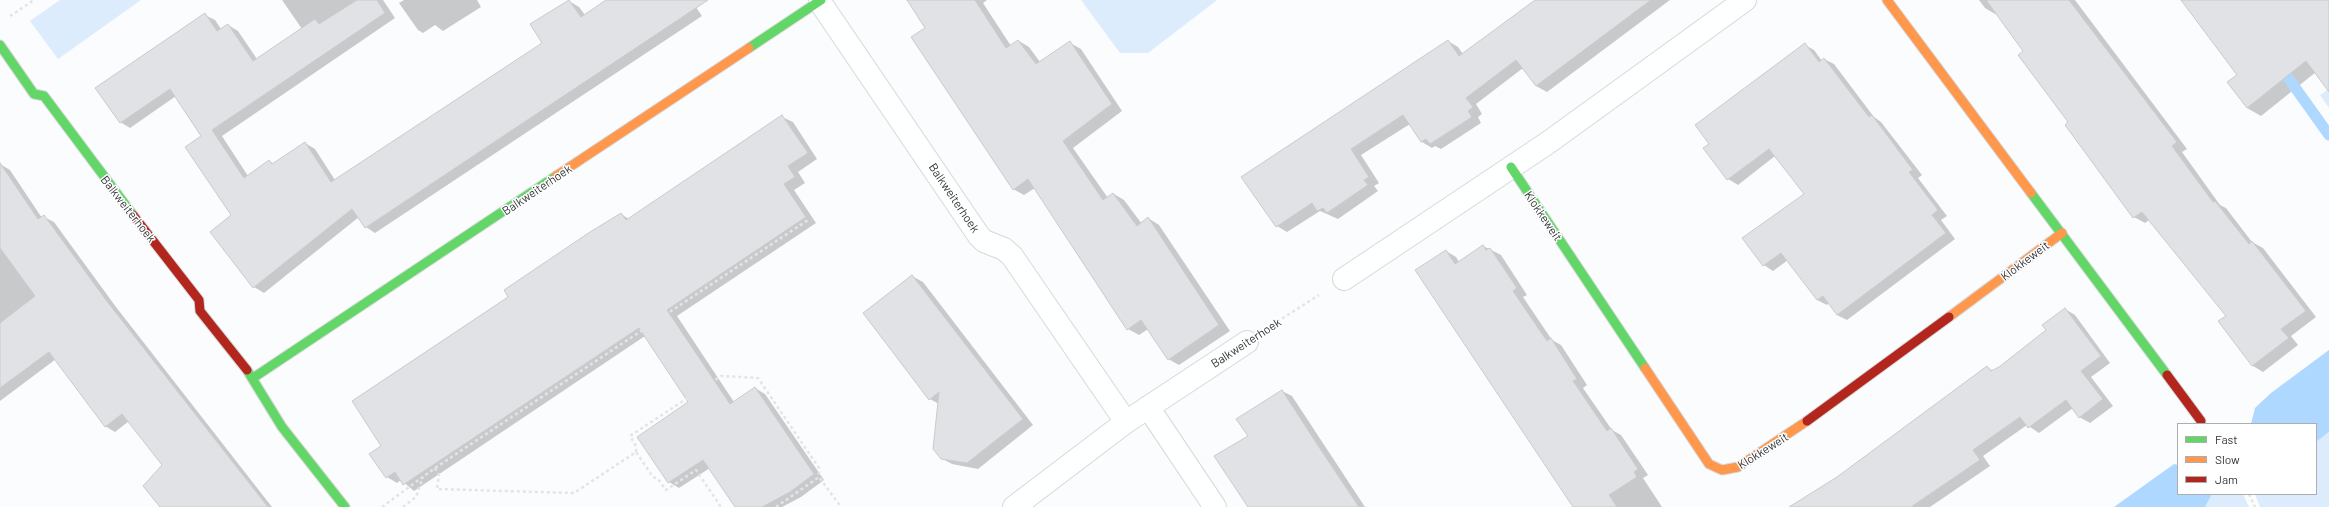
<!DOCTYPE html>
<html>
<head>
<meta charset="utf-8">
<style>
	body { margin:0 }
	#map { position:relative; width:2329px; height:507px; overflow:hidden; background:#fafcfe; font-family:Barlow,sans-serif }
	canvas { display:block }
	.legend { position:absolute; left:2177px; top:423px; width:140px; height:72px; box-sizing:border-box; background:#fff; border:1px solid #adaeaf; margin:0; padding:5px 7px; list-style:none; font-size:12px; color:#323437 }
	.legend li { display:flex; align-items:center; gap:8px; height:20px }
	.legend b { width:20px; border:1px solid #adaeaf }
</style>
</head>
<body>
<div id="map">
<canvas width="2329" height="507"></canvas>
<ul class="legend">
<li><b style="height:5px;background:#63d668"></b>Fast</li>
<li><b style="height:5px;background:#ff974d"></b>Slow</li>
<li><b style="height:5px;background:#b3261e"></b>Jam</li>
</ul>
</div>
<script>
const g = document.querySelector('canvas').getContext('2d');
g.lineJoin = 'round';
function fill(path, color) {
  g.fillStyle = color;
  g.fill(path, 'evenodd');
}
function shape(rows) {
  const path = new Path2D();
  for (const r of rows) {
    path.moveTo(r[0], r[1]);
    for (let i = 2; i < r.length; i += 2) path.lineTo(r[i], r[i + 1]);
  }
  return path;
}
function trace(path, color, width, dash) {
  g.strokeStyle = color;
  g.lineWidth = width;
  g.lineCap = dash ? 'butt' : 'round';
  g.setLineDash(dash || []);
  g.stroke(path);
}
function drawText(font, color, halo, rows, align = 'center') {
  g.font = font + ' Barlow,sans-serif';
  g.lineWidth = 3;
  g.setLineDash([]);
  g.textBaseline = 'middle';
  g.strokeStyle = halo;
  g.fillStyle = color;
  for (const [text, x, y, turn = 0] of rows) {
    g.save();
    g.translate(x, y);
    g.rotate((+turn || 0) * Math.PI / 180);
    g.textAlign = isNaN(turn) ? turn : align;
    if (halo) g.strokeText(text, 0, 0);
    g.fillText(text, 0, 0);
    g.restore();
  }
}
fill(shape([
	[60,0,141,0,58,59,30,21],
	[1081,0,1217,0,1148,53,1120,53],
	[2329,89,2329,108,2320,95],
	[2329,432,2329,507,2260,507,2255,494,2316,494,2316,442],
	[2212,494,2243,494,2249,507,2205,507]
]), '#dcecfc');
fill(shape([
	[2329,350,2329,432,2316,442,2316,424,2251,424,2255,408,2271,393],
	[2174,464,2178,465,2178,494,2212,494,2205,507,2114,507]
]), '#aed8ff');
fill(shape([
	[282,0,383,0,395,18,222,136,248,176,269,161,274,164,305,143,315,149,335,180,544,43,569,1,579,7,585,15,608,0,691,0,702,16,375,233,366,227,359,217,264,293,254,287,233,215,202,137,176,96,130,128,120,122,205,15,215,20,221,29,228,25,238,31,257,59,302,29],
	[404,0,477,0,481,7,443,31,435,25,423,33,418,30,399,3],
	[908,0,987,0,983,3,1011,46,1019,41,1029,47,1040,62,1070,43,1081,49,1122,111,1073,148,1108,198,1114,194,1124,200,1142,224,1148,218,1159,225,1230,331,1179,365,1168,359,1148,329,1139,335,1128,329,1035,188,1024,195,1013,189,927,28],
	[1536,0,1670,0,1547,92,1536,86,1523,68,1476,104,1482,114,1478,117,1481,123,1441,149,1435,146,1432,148,1422,142,1410,124,1361,155,1379,183,1374,186,1378,191,1338,219,1320,211,1287,232,1277,226,1448,41,1458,47,1463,54],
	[1979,0,2075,0,2187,149,2182,152,2220,205,2226,208,2252,242,2263,248,2316,317,2291,336,2298,345,2263,372,2253,366,2220,321,2227,316,2149,220,2145,223,2134,217,2069,123,2024,51,1997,13,1995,14,1985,8],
	[2194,0,2329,0,2329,86,2316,72,2261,116,2247,108,2238,75],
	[1805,45,1814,50,1822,61,1824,59,1834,64,1874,117,1881,122,1922,175,1918,178,1947,216,1941,220,1955,239,1847,320,1837,315,1829,303,1827,305,1817,300,1788,260,1773,271,1764,265,1744,238,1806,194,1775,156,1738,185,1728,179,1705,148],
	[782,117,793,122,817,159,798,172,805,183,794,190,816,223,677,316,734,402,755,388,765,394,824,480,801,497,782,507,736,507,710,468,679,488,669,482,690,402,645,336,414,491,401,480,397,483,387,477,382,446,510,297,621,214,629,219],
	[0,164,10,170,42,218,44,217,54,222,116,307,272,507,161,507,164,465,129,421,115,432,105,426,56,359,0,401],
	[1483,246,1501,255,1527,295,1523,297,1552,340,1561,345,1587,385,1583,388,1612,430,1621,435,1640,463,1648,475,1643,478,1662,507,1574,507,1446,251,1456,257,1459,262],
	[912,276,923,282,1033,425,978,469,952,464,941,458,939,404,930,399],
	[2065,309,2075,315,2110,363,2091,377,2113,406,2090,423,2079,417,2073,408,2039,433,2027,425,1983,456,1990,466,1930,507,1798,507,1987,367,1993,371,1999,368,2047,331],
	[1282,391,1292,396,1365,507,1248,507,1216,456,1249,436]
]), '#0003');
trace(shape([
	[2279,65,2329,135]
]), '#aed8ff', 11);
const building = shape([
	[357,0,377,0,385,13,212,130,244,178,269,160,272,164,305,142,331,182,542,43,530,24,569,0,581,17,606,0,708,0,365,228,352,209,253,288,210,232,231,215,185,147,201,136,170,89,120,123,95,88,205,13,217,31,228,24,253,61,315,19,319,24,357,0],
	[907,0,975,0,1006,48,1018,40,1036,64,1070,41,1112,104,1063,141,1103,200,1113,193,1137,226,1148,217,1219,325,1168,360,1141,320,1127,330,1028,179,1013,190,911,37,925,28,907,0],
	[1535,0,1651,0,1536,86,1516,60,1466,98,1473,107,1468,111,1472,117,1430,144,1426,139,1421,142,1403,115,1351,149,1369,177,1364,180,1368,185,1327,213,1323,208,1317,211,1312,203,1276,227,1241,177,1448,40,1459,56,1535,0],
	[1986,0,2069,0,2177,142,2172,146,2213,202,2215,201,2249,244,2252,241,2306,311,2281,329,2289,338,2252,366,2218,321,2226,316,2142,212,2133,218,2065,125,2068,122,2018,55,2023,51,1986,0],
	[2181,0,2329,0,2329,92,2306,61,2247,108,2227,82,2237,75,2181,0],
	[1805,43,1819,62,1824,58,1869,117,1872,115,1913,170,1909,172,1938,210,1932,215,1946,233,1837,315,1823,296,1817,300,1781,253,1763,266,1742,238,1804,194,1769,149,1727,180,1703,148,1709,144,1695,125,1805,43],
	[782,115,808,153,788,166,795,177,784,184,806,217,667,310,730,404,755,387,814,474,790,492,762,507,735,507,703,460,668,483,637,437,688,402,639,328,403,485,395,472,386,478,369,454,381,446,352,401,508,297,504,290,590,232,621,213,626,220,782,115],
	[0,163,38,219,44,215,106,300,268,507,160,507,143,486,162,465,122,414,105,427,49,352,0,388,0,323,35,296,0,248,0,163],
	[1483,245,1486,250,1490,248,1517,288,1513,291,1547,341,1551,338,1577,379,1573,381,1607,431,1611,428,1638,469,1634,472,1637,477,1609,495,1617,507,1573,507,1415,270,1446,250,1455,264,1483,245],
	[912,275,1023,419,967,463,941,459,933,449,939,392,929,400,863,313,912,275],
	[2065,308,2101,356,2081,371,2103,399,2079,418,2066,400,2028,428,2020,417,1973,450,1980,460,1911,507,1789,507,1837,477,1987,366,1991,371,1999,367,2046,330,2042,325,2065,308],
	[1282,390,1317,444,1359,507,1248,507,1214,456,1248,436,1236,419,1282,390]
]);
fill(building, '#e0e2e5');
trace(building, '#c8cacc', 1);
const street = shape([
	[820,2,979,236,984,241,1004,249,1012,256,1126,422],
	[1344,279,1549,142,1745,0],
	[1148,407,1215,507],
	[1014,507,1126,422,1247,342]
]);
const fast = shape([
	[0,45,34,94,44,96,133,215],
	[749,48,821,0],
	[1511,167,1645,368],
	[2031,193,2167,375],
	[247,370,282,427,345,507],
	[253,378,556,176]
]);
const slow = shape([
	[1887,0,2031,193],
	[556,176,749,48],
	[1949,317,2062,233],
	[1645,368,1709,464,1722,470,1738,467,1807,421]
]);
const jam = shape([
	[133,215,199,300,200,311,247,370],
	[2167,375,2201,421],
	[1807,421,1949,317]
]);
trace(street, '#d6d8da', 24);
trace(fast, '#d6d8da', 11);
trace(slow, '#d6d8da', 11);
trace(jam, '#d6d8da', 11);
trace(shape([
	[10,16,34,0],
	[1272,325,1319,295],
	[636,452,636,446,630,436,721,376,758,378,819,468,819,477],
	[435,468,439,475,437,489,574,493,636,452,653,477,658,479,666,490,696,470,721,507],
	[2249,494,2255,507],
	[382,507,435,468,808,220],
	[403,507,416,497,423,477],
	[776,507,819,477,841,507]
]), '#e4e4e4', 2.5, [3, 3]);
trace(street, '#feffff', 22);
trace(fast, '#63d668', 9);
trace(slow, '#ff974d', 9);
trace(jam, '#b3261e', 9);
drawText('12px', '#323437', '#fff', [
	["Balkweiterhoek",537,190,-34],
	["Balkweiterhoek",954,198,56],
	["Balkweiterhoek",128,209,52],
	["Klokkeweit",1543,216,56],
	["Klokkeweit",2025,261,-37],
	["Balkweiterhoek",1246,343,-33],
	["Klokkeweit",1763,451,-32]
]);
</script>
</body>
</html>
